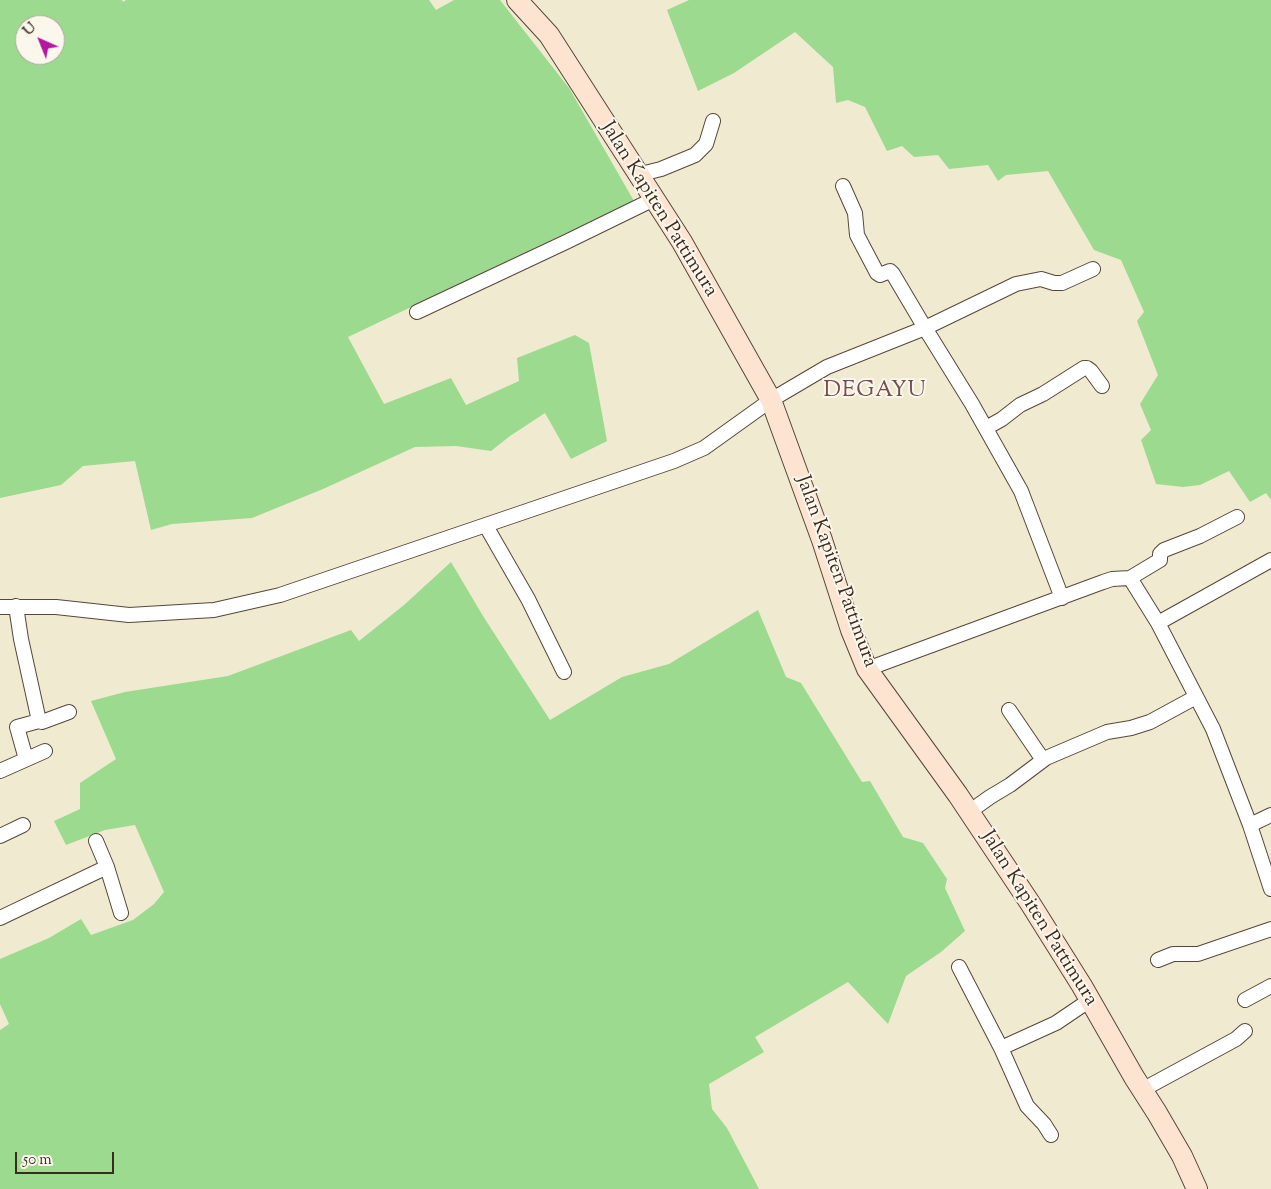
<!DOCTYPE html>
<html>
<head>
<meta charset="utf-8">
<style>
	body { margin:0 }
	#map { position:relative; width:1271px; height:1189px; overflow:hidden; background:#f0ead1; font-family:"Sorts Mill Goudy",serif }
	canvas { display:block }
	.north { position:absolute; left:15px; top:15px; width:50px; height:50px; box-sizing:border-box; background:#fbf7ec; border:1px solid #aea59a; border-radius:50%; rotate:316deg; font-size:14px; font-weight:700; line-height:20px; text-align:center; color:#3b2a1e }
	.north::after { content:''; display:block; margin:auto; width:18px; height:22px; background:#b5179e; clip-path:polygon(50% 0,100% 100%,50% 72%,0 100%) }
	.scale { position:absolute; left:15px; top:1152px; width:99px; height:22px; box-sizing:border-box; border:2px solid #3b2a1e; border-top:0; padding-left:6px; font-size:15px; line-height:18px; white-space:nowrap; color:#3b2a1e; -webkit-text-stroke:4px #fbf7ec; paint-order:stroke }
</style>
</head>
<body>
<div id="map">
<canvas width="1271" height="1189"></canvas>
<div class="north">U</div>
<div class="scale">50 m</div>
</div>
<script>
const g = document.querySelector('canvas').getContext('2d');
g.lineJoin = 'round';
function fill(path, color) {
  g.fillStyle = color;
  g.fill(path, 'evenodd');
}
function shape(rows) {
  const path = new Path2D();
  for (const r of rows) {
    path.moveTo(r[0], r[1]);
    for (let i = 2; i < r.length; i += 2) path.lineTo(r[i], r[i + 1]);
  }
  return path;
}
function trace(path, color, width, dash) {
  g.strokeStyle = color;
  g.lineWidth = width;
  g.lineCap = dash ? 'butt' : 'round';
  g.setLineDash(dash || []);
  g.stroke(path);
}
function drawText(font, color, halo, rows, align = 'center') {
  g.font = font + ' "Sorts Mill Goudy",serif';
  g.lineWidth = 4;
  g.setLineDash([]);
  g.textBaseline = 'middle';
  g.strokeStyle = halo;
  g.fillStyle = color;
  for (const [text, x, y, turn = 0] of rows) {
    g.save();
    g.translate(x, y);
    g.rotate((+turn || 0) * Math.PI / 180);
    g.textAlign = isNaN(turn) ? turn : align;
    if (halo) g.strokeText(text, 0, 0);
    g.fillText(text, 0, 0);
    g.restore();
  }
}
fill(shape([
	[0,0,122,0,123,2,126,0,429,0,436,10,454,0,500,0,569,88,634,201,348,337,384,404,451,378,466,405,519,381,517,358,575,335,589,343,607,441,571,459,545,413,510,436,491,451,456,446,415,447,323,489,252,518,172,524,151,530,135,461,83,466,61,485,0,498],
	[25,25,55,25,55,55,25,55],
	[689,0,1271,0,1271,500,1266,493,1250,502,1229,471,1200,485,1183,487,1156,484,1141,440,1151,430,1140,404,1158,375,1137,321,1144,312,1121,260,1094,250,1048,171,1006,175,998,181,988,165,949,169,938,155,914,157,902,146,887,151,865,107,848,100,836,103,833,67,795,32,734,73,698,91,667,10],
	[451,562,483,616,550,720,622,677,669,664,758,610,786,677,801,683,862,782,870,781,903,837,923,843,947,879,945,888,965,931,941,952,906,976,888,1024,848,982,755,1037,764,1052,709,1084,712,1109,727,1128,759,1189,0,1189,0,1030,9,1024,0,1004,0,959,49,938,81,919,91,935,133,920,154,904,164,892,135,825,105,830,66,845,54,821,80,809,80,783,116,759,91,701,125,692,228,676,351,630,359,641,404,605]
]), '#9cda8f');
const street = shape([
	[637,175,661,169,695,155,706,144,713,121],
	[843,186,855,213,857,235,877,273,880,275,890,271,893,274,925,328,1016,284,1041,279,1054,283,1062,283,1093,269],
	[417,312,566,242,654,199],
	[986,428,1002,419,1020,405,1043,394,1084,368,1087,368,1091,371,1102,386],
	[486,526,528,599,564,672],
	[1130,578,1160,560,1160,554,1164,550,1200,536,1237,517],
	[16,606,21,639,39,721,42,722,69,712],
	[0,607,56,607,129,615,214,610,280,595,674,461,704,448,771,400,827,367,925,328,972,404,1021,491,1062,598],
	[1158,623,1271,560],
	[867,669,1103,582,1112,579,1130,578,1158,623,1213,729,1250,825,1271,889],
	[1009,710,1043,760],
	[26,759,17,727,39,721],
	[0,771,45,751],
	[969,812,990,797,1010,785,1046,758,1107,732,1131,728,1150,722,1196,697],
	[1250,825,1271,815],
	[0,836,23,825],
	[96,841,107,867,121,913],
	[0,918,107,867],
	[1158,960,1173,954,1198,954,1271,929],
	[959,967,1001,1048,1027,1106,1044,1124,1051,1135],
	[1245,1000,1271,986],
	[1001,1048,1056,1023,1090,1000],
	[1142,1090,1236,1039,1245,1031]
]);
const secondary = shape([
	[517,0,549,35,682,242,771,400,822,540,851,630,867,669,958,795,1030,903,1082,986,1134,1077,1157,1113,1182,1156,1197,1189]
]);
trace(street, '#564739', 16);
trace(secondary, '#564739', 22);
trace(street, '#fff', 14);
trace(secondary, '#fde4d0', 20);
drawText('20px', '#3b2a1e', '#fbf7ec', [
	["Jalan Kapiten Pattimura",658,210,58],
	["Jalan Kapiten Pattimura",835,572,70],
	["Jalan Kapiten Pattimura",1038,919,58]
]);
g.letterSpacing = '1px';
drawText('22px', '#764d50', '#fbf7ec', [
	["DEGAYU",875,392]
]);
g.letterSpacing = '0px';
</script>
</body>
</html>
